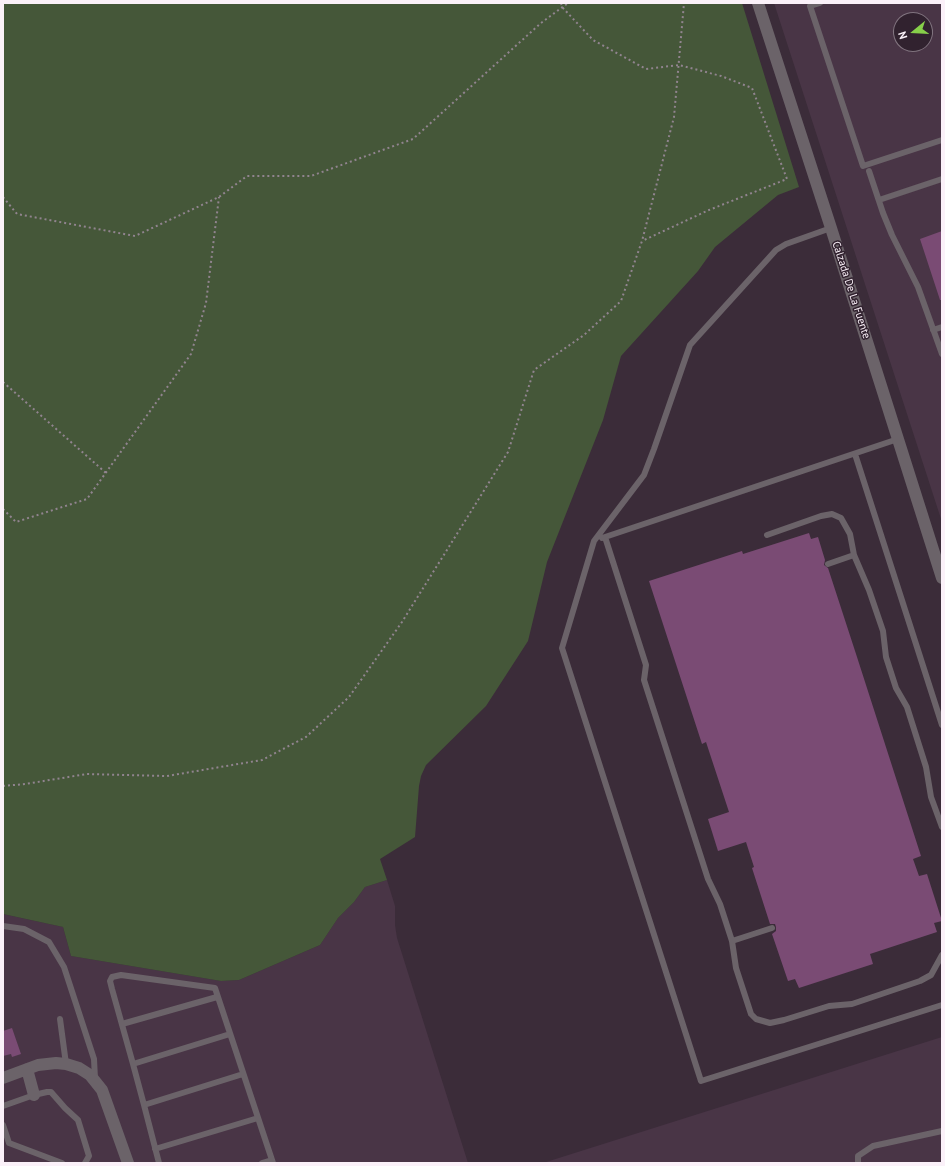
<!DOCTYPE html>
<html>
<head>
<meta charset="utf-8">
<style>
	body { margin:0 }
	#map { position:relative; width:945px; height:1166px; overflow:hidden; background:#3b2c39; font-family:"PT Sans",sans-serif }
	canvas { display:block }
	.frame { position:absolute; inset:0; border:4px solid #fbf1f9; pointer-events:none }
	.north { position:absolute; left:893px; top:12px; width:40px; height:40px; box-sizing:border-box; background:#31222f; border:1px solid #827580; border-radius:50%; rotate:252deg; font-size:11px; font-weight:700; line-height:16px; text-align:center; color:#fbf1f9 }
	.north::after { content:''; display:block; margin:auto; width:14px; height:18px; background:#87cf4a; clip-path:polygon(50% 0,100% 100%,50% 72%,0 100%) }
</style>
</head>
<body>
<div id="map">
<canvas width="945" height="1166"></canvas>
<div class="frame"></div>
<div class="north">N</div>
</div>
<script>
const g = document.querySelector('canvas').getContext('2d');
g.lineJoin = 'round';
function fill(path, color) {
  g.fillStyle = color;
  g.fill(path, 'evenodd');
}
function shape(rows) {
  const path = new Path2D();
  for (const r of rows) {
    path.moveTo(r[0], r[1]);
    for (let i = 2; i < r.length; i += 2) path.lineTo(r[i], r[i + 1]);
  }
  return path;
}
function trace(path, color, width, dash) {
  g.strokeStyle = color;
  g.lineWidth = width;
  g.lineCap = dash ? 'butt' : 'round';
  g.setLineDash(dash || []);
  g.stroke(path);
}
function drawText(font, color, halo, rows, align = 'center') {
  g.font = font + ' "PT Sans",sans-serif';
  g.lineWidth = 3;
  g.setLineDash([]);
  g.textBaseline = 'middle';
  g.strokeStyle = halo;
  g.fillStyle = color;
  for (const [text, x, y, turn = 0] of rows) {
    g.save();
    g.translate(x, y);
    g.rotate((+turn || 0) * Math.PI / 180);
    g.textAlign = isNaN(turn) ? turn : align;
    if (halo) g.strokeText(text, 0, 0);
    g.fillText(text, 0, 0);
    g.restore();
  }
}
fill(shape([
	[774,3,942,3,942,522],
	[901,20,925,20,925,44,901,44],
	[387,880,395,906,395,925,397,938,468,1163,3,1163,3,914,63,927,71,956,221,981,239,980,320,945,338,918,354,902,365,887],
	[942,1037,942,1163,543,1163]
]), '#493546');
fill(shape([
	[3,3,742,3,799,187,778,195,715,247,698,271,621,356,603,420,547,562,528,641,486,706,426,765,421,776,419,786,415,837,380,859,387,880,365,887,354,902,338,918,320,945,239,980,221,981,71,956,63,927,3,914]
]), '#455739');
fill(shape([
	[942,231,942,300,940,300,920,239],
	[809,533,811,539,818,537,825,560,824,565,828,568,857,657,921,856,913,859,919,876,927,874,942,921,934,923,937,932,870,954,873,964,799,988,795,979,788,981,772,934,776,931,776,927,775,924,770,924,752,868,754,867,746,842,718,851,708,819,729,812,706,742,702,744,649,581,742,551,743,554],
	[12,1028,21,1054,12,1057,11,1054,3,1056,3,1031]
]), '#7a4b74');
trace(shape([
	[561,3,562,7,593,40,646,69,679,65,721,76,752,88,787,179,709,210,642,241],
	[3,197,17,214,135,236,219,197,247,176,311,176,413,139,541,23,568,3],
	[3,382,106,473],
	[3,509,16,522,87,499,191,354,206,303,219,197],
	[3,786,25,784,87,774,167,776,262,760,306,737,349,697,402,622,508,452,534,370,584,335,621,301,642,241,674,117,684,3]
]), '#91848f', 2, [2, 3]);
trace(shape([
	[820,3,810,6,863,166,942,140],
	[869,171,883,213,892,235,918,287,942,354],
	[879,200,942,179],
	[831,228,786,244,776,250,690,345,654,449,644,475,594,541,562,648,701,1081,942,1005],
	[933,330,942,327],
	[855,454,942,725],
	[767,535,821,516,832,514,841,518,850,534,854,555,869,590,883,631,886,657,896,688,907,707,926,767,931,797,942,827],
	[605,537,646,665,644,680,708,879,720,904,732,941,736,968,751,1014,756,1019,770,1023,784,1020,829,1006,852,1004,920,981,931,975,942,955],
	[602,538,898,439],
	[828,564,854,555],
	[3,926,24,929,49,942,64,967,94,1059,95,1079],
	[732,941,772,928],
	[60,1019,66,1064],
	[122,1024,217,997],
	[133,1064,112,989,110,981,112,977,121,975,215,988,273,1163],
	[144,1105,133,1064,230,1034],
	[3,1106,34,1095,47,1092,51,1092,65,1108,78,1120,89,1156,85,1163],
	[3,1125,9,1143,62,1163],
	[155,1149,258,1118],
	[159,1163,144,1105,243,1074],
	[262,1163,272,1160],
	[858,1163,858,1156,873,1146,942,1131]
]), '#6b6369', 6);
trace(shape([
	[758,3,831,228,942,578],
	[27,1069,34,1095],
	[3,1078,38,1065,56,1063,66,1064,79,1068,90,1075,102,1090,128,1163]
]), '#6b6369', 12);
drawText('11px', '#fbf1f9', '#31222f', [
	["Calzada De La Fuente",851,290,72]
]);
</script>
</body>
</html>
